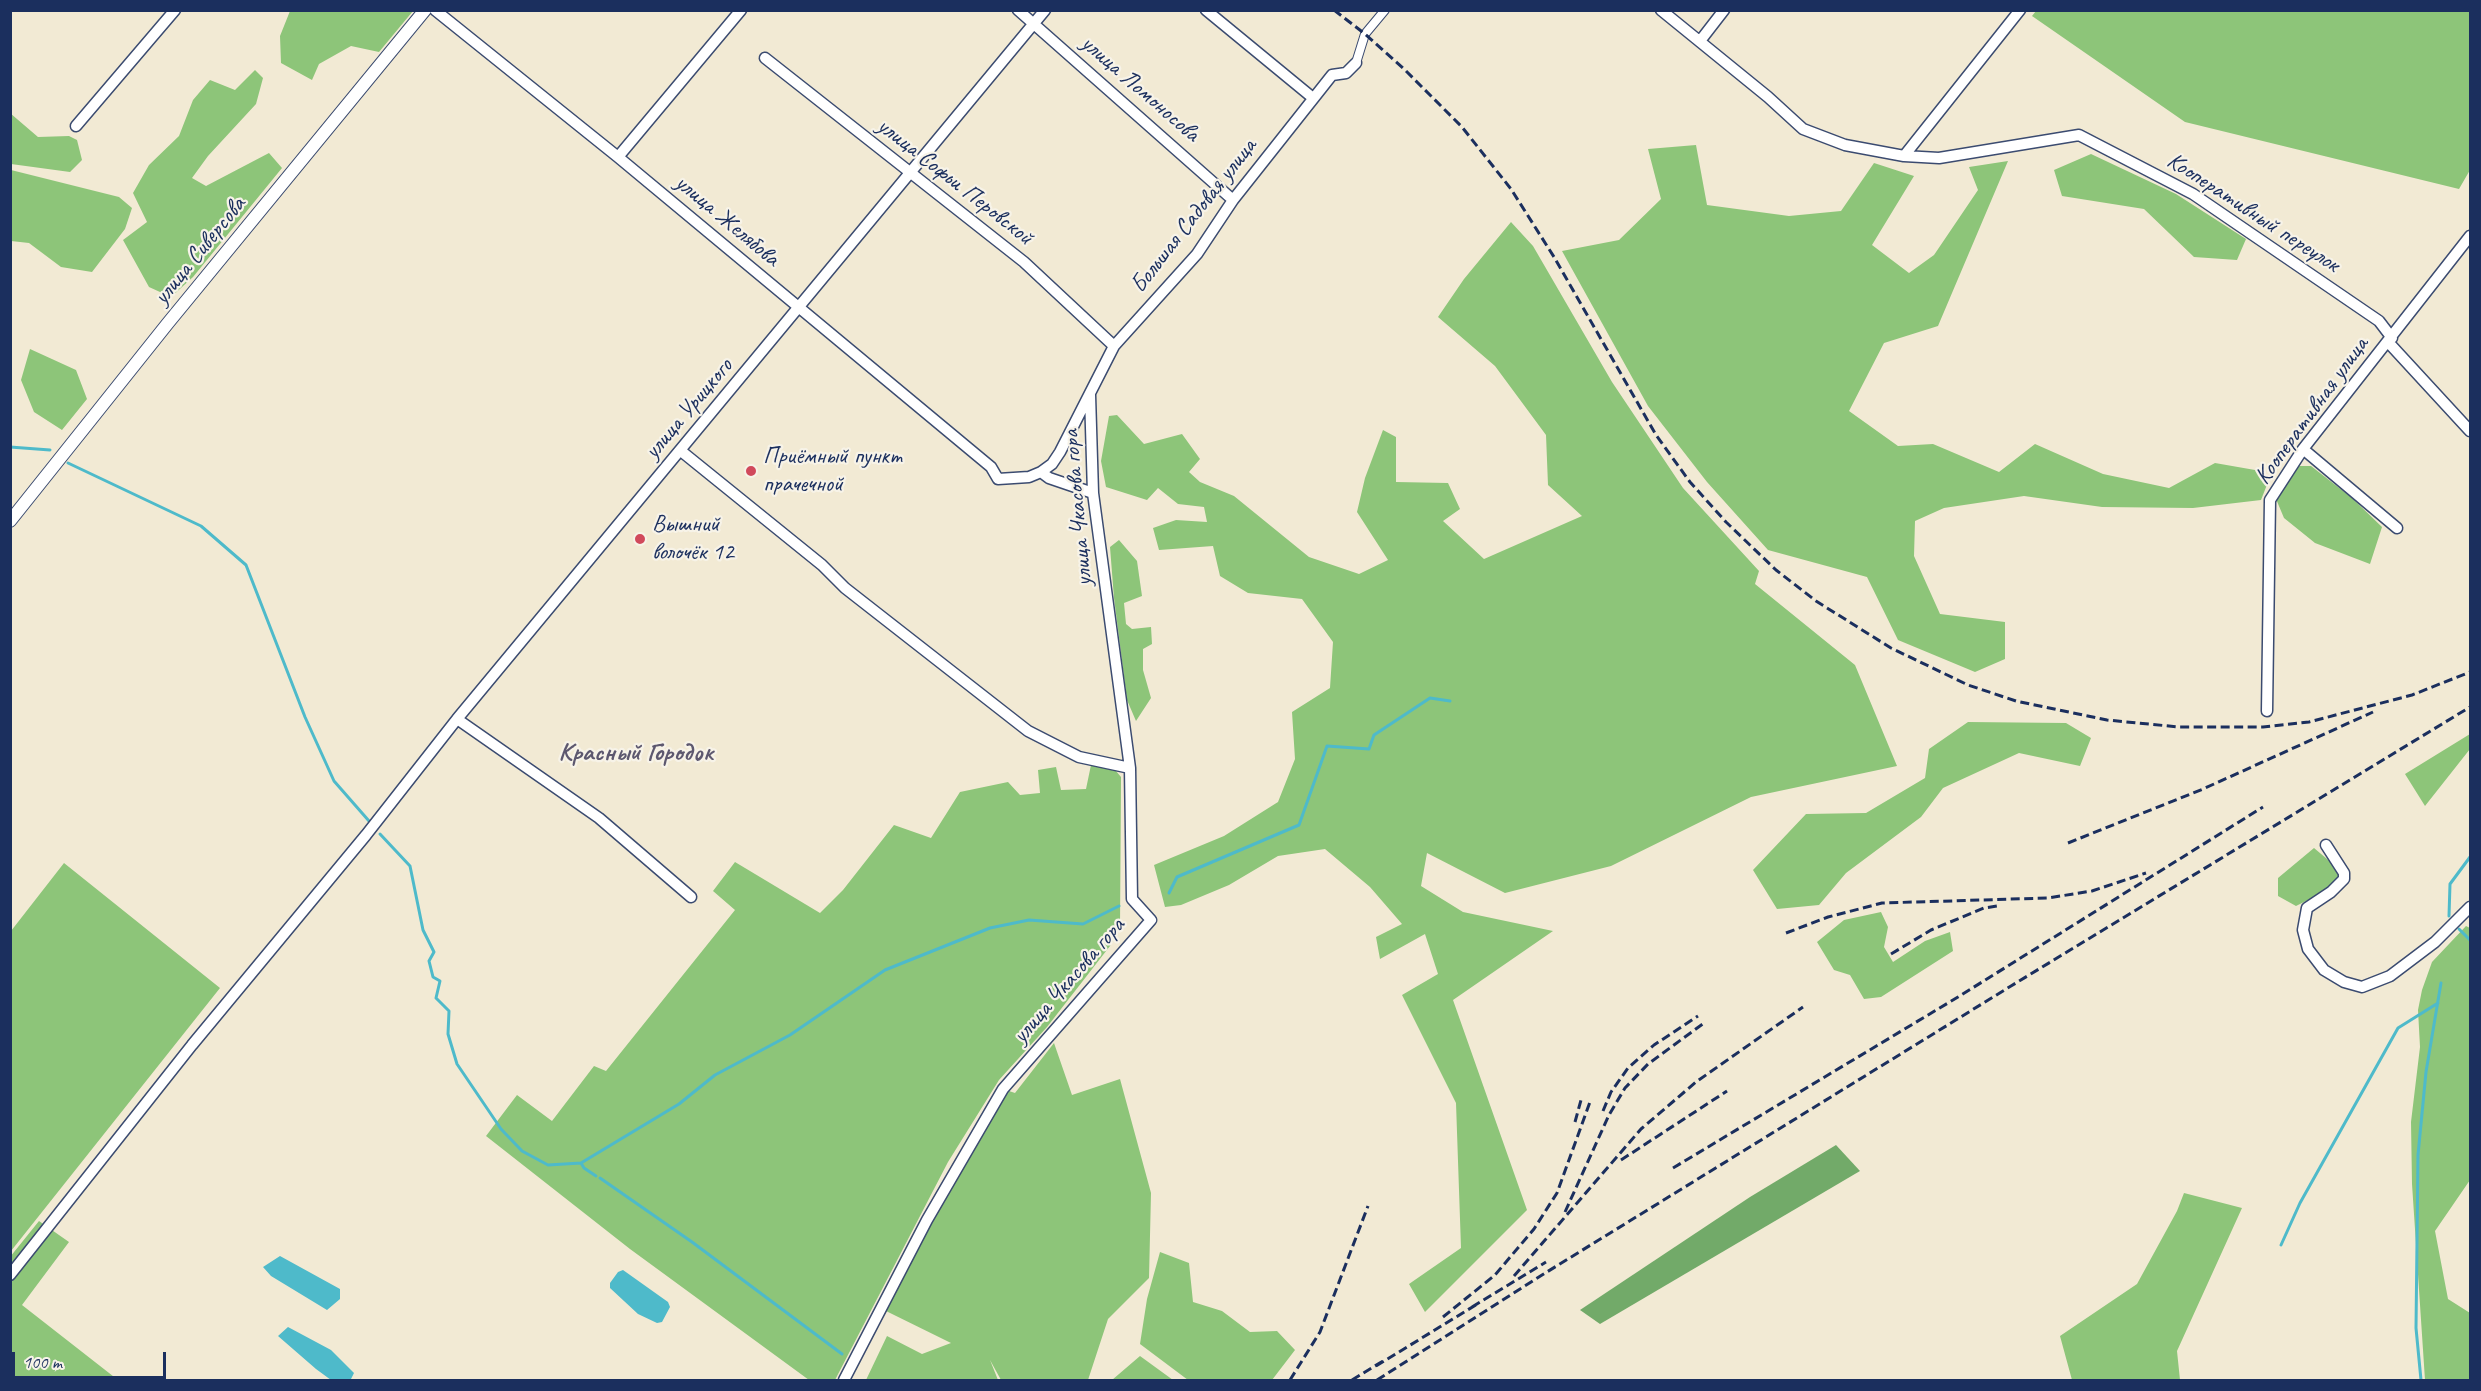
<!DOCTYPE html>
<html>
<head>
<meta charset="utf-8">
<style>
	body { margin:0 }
	#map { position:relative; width:2481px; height:1391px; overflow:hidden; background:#f2ead4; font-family:Caveat,sans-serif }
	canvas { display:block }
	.frame { position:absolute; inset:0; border:12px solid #1b2f5e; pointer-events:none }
	.scale { position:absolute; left:12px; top:1352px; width:154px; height:27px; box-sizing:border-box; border:3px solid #1b2f5e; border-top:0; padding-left:8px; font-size:18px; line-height:21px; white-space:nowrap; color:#1b2f5e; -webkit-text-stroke:4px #f7f3e8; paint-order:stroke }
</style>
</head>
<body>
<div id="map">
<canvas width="2481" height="1391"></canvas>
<div class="frame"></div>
<div class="scale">100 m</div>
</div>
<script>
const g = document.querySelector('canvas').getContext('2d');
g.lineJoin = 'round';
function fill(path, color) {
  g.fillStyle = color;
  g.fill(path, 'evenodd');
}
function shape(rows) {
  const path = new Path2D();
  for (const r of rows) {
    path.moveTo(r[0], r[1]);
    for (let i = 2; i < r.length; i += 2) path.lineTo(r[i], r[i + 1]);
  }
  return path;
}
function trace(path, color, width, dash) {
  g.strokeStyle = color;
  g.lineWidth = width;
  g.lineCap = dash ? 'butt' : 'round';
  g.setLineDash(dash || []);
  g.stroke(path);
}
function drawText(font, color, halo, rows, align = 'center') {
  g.font = font + ' Caveat,sans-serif';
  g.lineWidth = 4.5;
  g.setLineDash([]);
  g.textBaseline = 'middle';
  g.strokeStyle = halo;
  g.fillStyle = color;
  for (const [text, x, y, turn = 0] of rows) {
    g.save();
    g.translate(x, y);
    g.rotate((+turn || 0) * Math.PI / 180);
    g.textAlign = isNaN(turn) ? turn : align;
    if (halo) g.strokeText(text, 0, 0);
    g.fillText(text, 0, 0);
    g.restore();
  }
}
fill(shape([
	[290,11,290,10,413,11,379,52,351,46,319,64,312,80,281,63,280,36],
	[2036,11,2470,11,2470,170,2459,189,2185,122,2032,16],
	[255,70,263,78,256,104,208,156,192,178,206,186,269,153,282,168,193,277,171,297,149,287,123,240,147,222,133,193,149,165,179,136,193,100,210,80,235,90],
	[10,113,38,137,69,136,77,140,82,160,70,172,11,164],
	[1696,145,1707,205,1789,216,1841,211,1874,163,1914,176,1872,245,1909,273,1934,255,1978,190,1969,167,2008,161,1938,326,1884,343,1849,411,1898,446,1933,444,1999,472,2035,444,2103,474,2169,488,2215,463,2255,470,2270,477,2261,500,2193,508,2102,507,2024,496,1944,508,1915,521,1914,556,1940,614,2005,622,2005,659,1975,672,1898,640,1867,577,1768,550,1707,482,1648,406,1562,251,1619,240,1661,199,1648,149],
	[2091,154,2176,194,2246,239,2237,260,2194,257,2144,209,2062,196,2054,170],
	[11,170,119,197,132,208,125,229,92,272,61,267,29,243,11,241],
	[1511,222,1533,246,1612,382,1683,488,1759,571,1755,584,1855,665,1897,766,1751,797,1611,866,1505,893,1427,853,1421,886,1463,912,1553,931,1453,1000,1527,1210,1425,1312,1409,1284,1461,1248,1456,1103,1402,995,1438,974,1425,934,1380,959,1376,937,1402,924,1370,887,1325,849,1278,856,1229,885,1181,905,1165,907,1154,865,1224,836,1278,802,1295,759,1292,712,1330,688,1333,642,1302,599,1248,593,1220,576,1213,546,1159,550,1153,528,1176,520,1207,522,1204,507,1178,504,1158,488,1147,500,1106,487,1101,461,1109,416,1117,415,1144,444,1182,434,1200,459,1189,472,1200,482,1234,496,1309,557,1359,574,1388,560,1357,512,1365,478,1383,430,1396,437,1396,482,1448,483,1460,509,1443,521,1484,559,1582,516,1548,485,1546,435,1495,366,1438,317,1464,279],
	[30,349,76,370,87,399,62,430,34,412,21,380],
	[2299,466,2311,466,2352,498,2382,527,2370,564,2315,543,2284,518,2276,499],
	[1119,540,1137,561,1142,596,1124,603,1126,624,1132,629,1151,627,1152,644,1143,649,1143,670,1151,698,1136,721,1127,700,1114,598,1110,547],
	[1968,722,2066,723,2091,738,2080,766,2019,753,1943,788,1921,817,1846,873,1819,905,1777,909,1753,870,1806,814,1866,813,1925,778,1929,749],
	[2470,734,2470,749,2425,806,2405,774],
	[1091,765,1116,771,1121,777,1120,927,1110,946,1047,1027,999,1080,948,1162,835,1380,809,1380,630,1249,486,1136,517,1095,552,1121,594,1066,606,1071,735,910,713,891,735,862,820,913,843,890,894,825,931,838,960,792,1008,782,1020,795,1040,793,1038,770,1056,767,1061,790,1086,789],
	[2314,848,2333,864,2340,877,2320,894,2296,906,2278,896,2278,878],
	[64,863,220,988,11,1251,11,931],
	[1881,912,1888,927,1884,947,1893,962,1925,941,1950,932,1953,951,1881,997,1864,999,1850,975,1834,970,1817,942,1844,920],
	[2466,926,2470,928,2470,1180,2435,1231,2448,1299,2470,1313,2470,1380,2425,1380,2412,1184,2411,1122,2420,1047,2418,1010,2422,990,2432,962],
	[1054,1043,1072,1095,1120,1079,1151,1193,1149,1278,1108,1319,1088,1380,1001,1380,990,1360,998,1380,866,1380,887,1336,922,1354,951,1343,886,1311,944,1197,998,1106,1009,1091,1015,1093],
	[2184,1193,2242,1208,2177,1351,2180,1380,2072,1380,2060,1336,2137,1284,2177,1211],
	[39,1221,69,1242,22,1305,118,1380,11,1380,10,1257],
	[1160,1252,1189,1263,1193,1302,1222,1311,1250,1332,1277,1331,1295,1350,1272,1380,1188,1380,1140,1344,1147,1299],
	[1140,1356,1173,1380,1112,1380]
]), '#8dc579');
fill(shape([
	[1836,1145,1860,1171,1600,1324,1580,1310,1750,1197]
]), '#72aa69');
fill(shape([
	[280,1256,340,1289,340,1299,327,1310,271,1276,263,1267],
	[623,1270,668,1302,670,1307,662,1322,657,1323,638,1314,610,1288,610,1283,618,1272],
	[288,1327,331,1350,354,1373,351,1379,331,1380,316,1369,278,1336]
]), '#4ebaca');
trace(shape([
	[10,447,50,450],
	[68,463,201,526,246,565,305,717,334,781,369,821],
	[380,834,410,866,423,930,434,952,429,961,433,977,440,981,436,998,449,1011,448,1034,457,1064,501,1129,522,1151,548,1165,581,1163,679,1104,715,1075,790,1035,885,970,990,928,1029,920,1083,924,1119,906],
	[1169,893,1177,877,1299,825,1327,746,1369,749,1374,735,1430,698,1450,701],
	[2449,916,2450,884,2470,857],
	[2459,929,2470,940],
	[581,1163,584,1168,596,1176],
	[600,1178,692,1242,842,1354],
	[2281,1245,2300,1203,2398,1028,2438,1003],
	[2421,1380,2416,1328,2418,1155,2426,1072,2441,983]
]), '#4ebaca', 3);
const pedestrian = shape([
	[1356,63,1365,34,1385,10]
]);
const minor = shape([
	[435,10,618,157,991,467,998,479,1029,477,1041,472,1052,464,1060,452,1114,346,1197,254,1233,200,1332,75,1346,73,1356,63],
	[1018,10,1233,200],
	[1206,10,1313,98],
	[1661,10,1768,97,1803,129,1845,145,1904,156,1939,158,2079,135,2193,194,2379,321,2392,338],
	[1700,41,1724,10],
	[765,58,1024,262,1114,346],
	[76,126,175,10],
	[1904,156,2020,10],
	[618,157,741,10],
	[2388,342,2470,431],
	[2303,449,2397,528],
	[681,451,822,565,845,588,1028,731,1079,757,1130,768],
	[1041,472,1049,478,1093,493],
	[2267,711,2270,500,2303,449,2470,236],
	[457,719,599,818,691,897],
	[2326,845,2344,873,2344,879,2331,892,2307,908,2303,930,2308,949,2324,970,2344,982,2362,987,2390,976,2435,942,2470,907],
	[10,1275,192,1045,366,835,457,719,1045,10],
	[844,1380,927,1220,1003,1089,1151,920,1132,899,1130,768,1093,493,1090,395]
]);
const tertiary = shape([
	[10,521,168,323,425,10]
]);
trace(pedestrian, '#3b4b70', 10);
trace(minor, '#3b4b70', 13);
trace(tertiary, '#3b4b70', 14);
trace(pedestrian, '#fff', 8);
trace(minor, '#fff', 10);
trace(tertiary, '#fff', 12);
trace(shape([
	[1334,10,1365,34,1404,69,1462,127,1511,189,1554,257,1656,435,1690,482,1726,522,1776,570,1816,601,1891,648,1968,685,2016,701,2107,720,2179,727,2263,727,2309,722,2412,695,2470,672],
	[2068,843,2203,789,2373,712],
	[1786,933,1828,917,1882,903,2048,898,2092,891,2146,873],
	[1891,954,1931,930,1984,908,1997,906],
	[1603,1111,1611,1092,1628,1068,1654,1045,1698,1016],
	[1575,1122,1581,1100],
	[1621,1160,1727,1091],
	[1673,1168,1958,997,2263,807],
	[1565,1212,1609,1115,1625,1088,1648,1064,1704,1023],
	[1514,1276,1641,1129,1696,1082,1803,1007],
	[1472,1307,1546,1262],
	[1443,1317,1495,1275,1534,1229,1557,1193,1590,1102],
	[1376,1366,1479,1303],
	[1290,1380,1320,1332,1368,1206],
	[1352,1380,1383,1361],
	[1377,1380,1542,1275,2011,986,2470,707]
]), '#1b2f5e', 3, [9, 4.5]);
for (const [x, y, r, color] of [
	[751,471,6,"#d1495b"],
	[640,539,6,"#d1495b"]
]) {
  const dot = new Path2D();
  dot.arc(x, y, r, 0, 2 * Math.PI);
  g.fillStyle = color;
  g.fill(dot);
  trace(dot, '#f7f3e8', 2);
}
drawText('24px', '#1b2f5e', '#f7f3e8', [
	["улица Ломоносова",1140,89,41],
	["улица Софьи Перовской",955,182,38],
	["Кооперативный переулок",2253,213,33],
	["Большая Садовая улица",1194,216,-52],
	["улица Желябова",727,221,40],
	["улица Сиверсова",200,251,-51],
	["улица Урицкого",689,409,-50],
	["Кооперативная улица",2312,411,-54],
	["улица Чкасова гора",1078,508,-95],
	["улица Чкасова гора",1069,981,-49]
]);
drawText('24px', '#1b2f5e', '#f7f3e8', [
	["Приёмный пункт",763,457],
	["прачечной",763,485],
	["Вышний",652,525],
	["волочёк 12",652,553]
], 'left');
drawText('bold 26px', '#5d586f', '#f7f3e8', [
	["Красный Городок",636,753]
]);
</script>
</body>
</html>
